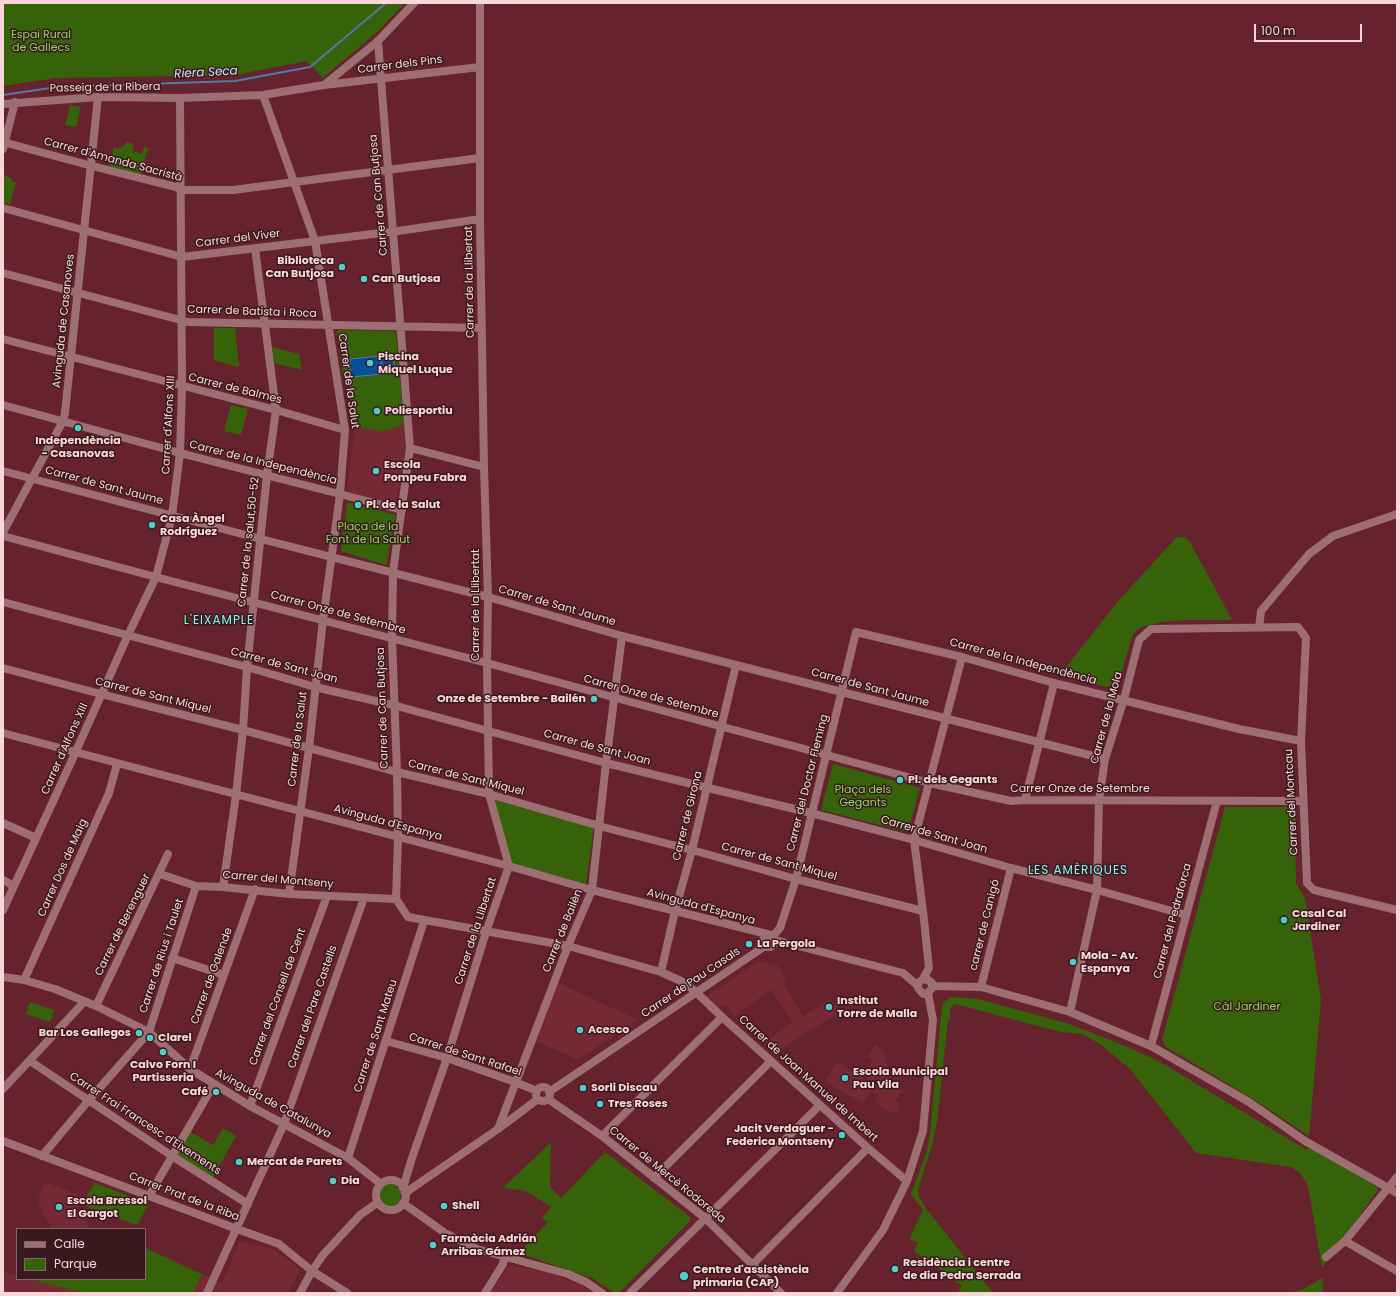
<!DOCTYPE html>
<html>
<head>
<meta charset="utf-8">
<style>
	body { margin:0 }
	#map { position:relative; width:1400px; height:1296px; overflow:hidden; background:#66222d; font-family:Poppins,sans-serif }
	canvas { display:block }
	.frame { position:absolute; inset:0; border:4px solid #fad8da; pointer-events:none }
	.legend { position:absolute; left:16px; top:1228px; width:130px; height:52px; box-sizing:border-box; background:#38191d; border:1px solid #866569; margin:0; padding:5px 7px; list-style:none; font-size:12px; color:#fad8da }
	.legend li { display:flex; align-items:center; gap:8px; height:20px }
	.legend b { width:20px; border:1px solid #866569 }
	.scale { position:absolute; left:1254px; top:24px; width:108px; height:18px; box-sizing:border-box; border:2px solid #fad8da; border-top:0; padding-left:5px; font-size:12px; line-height:14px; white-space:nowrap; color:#fad8da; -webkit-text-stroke:3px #38191d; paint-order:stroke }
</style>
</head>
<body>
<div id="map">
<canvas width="1400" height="1296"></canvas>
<div class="frame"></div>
<ul class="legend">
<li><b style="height:5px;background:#9d6f72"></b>Calle</li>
<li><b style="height:11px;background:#366309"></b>Parque</li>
</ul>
<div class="scale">100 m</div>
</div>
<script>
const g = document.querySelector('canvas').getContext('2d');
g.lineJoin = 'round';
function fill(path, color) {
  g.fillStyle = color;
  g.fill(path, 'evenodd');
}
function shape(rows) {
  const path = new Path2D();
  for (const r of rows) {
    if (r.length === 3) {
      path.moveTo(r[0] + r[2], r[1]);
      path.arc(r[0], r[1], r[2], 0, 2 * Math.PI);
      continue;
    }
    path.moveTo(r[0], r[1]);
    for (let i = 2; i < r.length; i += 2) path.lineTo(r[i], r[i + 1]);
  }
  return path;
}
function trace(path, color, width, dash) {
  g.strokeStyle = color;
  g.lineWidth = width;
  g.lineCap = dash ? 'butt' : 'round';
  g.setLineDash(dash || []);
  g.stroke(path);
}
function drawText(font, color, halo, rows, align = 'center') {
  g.font = font + ' Poppins,sans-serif';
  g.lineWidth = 3;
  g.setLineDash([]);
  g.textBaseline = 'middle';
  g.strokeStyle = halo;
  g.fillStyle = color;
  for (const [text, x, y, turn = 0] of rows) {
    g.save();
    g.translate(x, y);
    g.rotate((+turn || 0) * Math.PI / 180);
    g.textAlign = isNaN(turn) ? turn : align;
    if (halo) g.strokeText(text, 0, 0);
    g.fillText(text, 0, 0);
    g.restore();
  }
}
fill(shape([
	[404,424,406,453,396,500,393,504,349,492,347,489,355,428,391,429],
	[759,961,778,966,786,981,784,983,803,1016,829,1000,832,1006,837,1003,841,1011,773,1054,765,1041,793,1022,771,990,734,1016,726,1004,719,1008,705,997],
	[556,982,638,1020,578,1060,534,1040],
	[875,1045,884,1051,888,1068,894,1072,891,1076,891,1084,902,1090,896,1100,900,1103,898,1108,901,1111,899,1114,893,1111,891,1113,875,1103,878,1095,871,1091,863,1103,825,1082,837,1062,866,1080,873,1068,869,1066,872,1060,867,1057],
	[45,1182,79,1195,76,1203,78,1208,87,1212,87,1229,50,1229,51,1225,42,1213,43,1210,38,1205,39,1201,38,1200],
	[240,1241,275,1250,300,1269,288,1293,193,1293,202,1274,222,1283],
	[509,1265,546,1272,581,1285,592,1293,491,1293],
	[3,1272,17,1276,17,1279,29,1279,84,1293,3,1293]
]), '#752935');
fill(shape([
	[3,3,405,3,378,31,323,78,307,61,235,75,56,78,3,86],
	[70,105,81,107,76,127,65,125],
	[126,142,134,144,132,151,142,154,144,147,148,148,141,174,109,166,114,148,121,148,122,146,125,146],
	[3,175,11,178,11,181,16,182,10,204,3,203],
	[214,328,235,328,239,367,214,360],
	[339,330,392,331,396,333,404,424,391,429,379,432,375,429,355,428,353,426,349,384,344,382,337,332],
	[272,347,299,354,302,370,274,363],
	[231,405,248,409,241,435,224,431],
	[347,502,396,515,386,565,341,551],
	[1177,537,1185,537,1190,542,1232,620,1186,620,1161,622,1141,627,1133,634,1118,684,1107,687,1060,675,1119,600],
	[833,764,920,788,908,832,821,810],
	[494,800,594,827,586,884,511,863],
	[1225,807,1285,807,1292,808,1295,814,1296,883,1305,898,1321,1000,1309,1136,1250,1097,1166,1047,1162,1040],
	[950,997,978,999,1069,1024,1128,1047,1160,1062,1305,1149,1315,1149,1377,1187,1378,1190,1322,1268,1310,1197,1307,1184,1301,1174,1291,1167,1196,1153,1130,1069,1100,1044,1082,1034,1061,1032,955,1004,950,1009,950,1020,948,1020,937,1122,931,1149,918,1189,919,1197,925,1207,993,1293,958,1293,962,1285,955,1282,957,1278,928,1263,929,1260,914,1252,918,1243,909,1239,923,1210,911,1194,926,1154,930,1135,942,1004],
	[30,1002,54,1010,50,1022,26,1014],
	[223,1128,236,1136,211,1181,172,1156,187,1130,213,1145],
	[551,1142,550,1187,561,1198,605,1152,690,1217,690,1221,619,1293,615,1293,592,1278,519,1253,548,1222,542,1218,551,1207,526,1191,503,1188],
	[95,1183,149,1204,137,1225,91,1209,85,1205,84,1201],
	[390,1195,11],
	[145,1248,202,1274,193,1293,84,1293,29,1279,145,1279],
	[1323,1278,1322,1293,1291,1293,1301,1290]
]), '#366309');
const water = shape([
	[393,355,395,373,383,374,381,356,393,355],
	[380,356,382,374,351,377,350,359,380,356]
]);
fill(water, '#065097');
trace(water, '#4f79ab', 1);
trace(shape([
	[3,95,57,87,235,81,310,67,386,3]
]), '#4f79ab', 2);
trace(shape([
	[378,41,410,448,393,572,392,639,397,772,398,838,396,899,408,917,568,946,661,972,681,981,696,992,722,1017,868,1148,907,1181],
	[324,85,480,67],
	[263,95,315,241,345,430,340,494,323,620,309,748,289,894],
	[3,104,98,97,180,98,263,95,324,85,378,41,414,3],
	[3,142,92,166,176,187,181,190,233,190,480,158],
	[3,149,15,102],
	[3,208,182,257,398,231,480,219],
	[3,273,188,322,482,328],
	[3,339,276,410,345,430],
	[3,405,180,453,402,510],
	[410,448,484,467],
	[3,471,261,539,488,597,622,636,1105,759],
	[3,532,63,421,65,413,98,97],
	[3,536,152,576,487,663,930,783,1011,801,1025,800,1303,801],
	[3,602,247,667,315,687,393,705,606,763,811,813,914,840,1011,868,1097,890,1186,915],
	[1259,628,1261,611,1309,554,1333,536,1397,514],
	[3,668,97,693,243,730,397,772,489,794,603,827,692,850,796,879,923,911],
	[3,733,509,866,592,890,771,935,775,940,774,944,771,947,767,947,764,944,763,940,767,935],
	[1025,800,1054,683],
	[3,823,36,838],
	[160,874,196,886,223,887,289,894,396,899],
	[3,880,14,886],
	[223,887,236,795,243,730,247,667,267,475,276,410,255,248],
	[3,910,72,760,128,635,156,577,172,516,180,453,182,387,180,98],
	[773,936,780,928,796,879,856,632,962,657,1054,683,1239,729,1301,741],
	[775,940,903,973,918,986],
	[172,958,224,975],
	[661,972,675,911,692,850,736,665],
	[3,977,24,980,55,989,96,1006,149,1032,190,1069,250,1106,348,1158,381,1184],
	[923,979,928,980,932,983,932,988,928,993,923,994,918,988,918,983,923,979,929,968,923,911,914,840,962,657],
	[24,980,109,793,117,764],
	[932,986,981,987,1070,1012,1151,1046,1249,1102,1305,1141,1397,1193],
	[981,987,1011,868],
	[96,1006,168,854],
	[1070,1012,1097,890,1099,800,1105,759,1124,699,1139,640,1151,629,1298,627,1306,638,1301,741,1307,883,1314,890,1397,910],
	[386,1041,447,1058,515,1082,537,1091],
	[1151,1046,1217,801],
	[30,1061,172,1156,248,1204],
	[190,1069,255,889],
	[543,1094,7],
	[3,1089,84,1002],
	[549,1092,765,946],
	[548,1099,602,1136,705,1218,781,1293],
	[250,1106,327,896],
	[498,1129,568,946,592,890,606,763,622,636],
	[602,1136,722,1017],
	[3,1141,237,1229,279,1244,312,1271,347,1293],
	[42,1156,89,1100,149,1032,196,886],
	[348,1158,424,921],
	[654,1178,771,1061],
	[391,1195,15],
	[403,1188,412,1158,447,1058,486,932,509,866,489,794,487,663,488,597,484,467,480,219,480,3],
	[405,1193,498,1129,538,1099],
	[149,1196,214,1084],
	[403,1203,445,1233,477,1249,568,1274,586,1282,602,1293],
	[1345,1241,1397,1271],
	[1326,1257,1345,1241,1397,1177],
	[753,1264,868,1148],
	[207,1293,284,1124,364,898],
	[300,1293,312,1271,323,1255,360,1215,377,1203],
	[485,1293,503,1264,505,1256],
	[630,1293,820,1105],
	[837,1293,883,1230,907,1181,923,1131,933,1020,928,993]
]), '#9d6f72', 8);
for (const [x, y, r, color] of [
	[342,267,4,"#52cdcc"],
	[364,279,4,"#52cdcc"],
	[370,363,4,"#52cdcc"],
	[377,411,4,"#52cdcc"],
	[78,428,4,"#52cdcc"],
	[376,471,4,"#52cdcc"],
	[358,505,4,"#52cdcc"],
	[152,525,4,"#52cdcc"],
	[594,699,4,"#52cdcc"],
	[900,780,4,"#52cdcc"],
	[1284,920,4,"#52cdcc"],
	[749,944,4,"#52cdcc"],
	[1073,962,4,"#52cdcc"],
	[829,1007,4,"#52cdcc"],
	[580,1030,4,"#52cdcc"],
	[139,1033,4,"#52cdcc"],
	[150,1038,4,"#52cdcc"],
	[163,1052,4,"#52cdcc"],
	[845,1078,4,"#52cdcc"],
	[583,1088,4,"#52cdcc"],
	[216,1092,4,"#52cdcc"],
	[600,1104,4,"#52cdcc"],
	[842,1135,4,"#52cdcc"],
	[239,1162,4,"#52cdcc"],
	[333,1181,4,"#52cdcc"],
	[444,1206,4,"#52cdcc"],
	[59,1207,4,"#52cdcc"],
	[433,1245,4,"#52cdcc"],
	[895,1269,4,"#52cdcc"],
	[684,1276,5,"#52cdcc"]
]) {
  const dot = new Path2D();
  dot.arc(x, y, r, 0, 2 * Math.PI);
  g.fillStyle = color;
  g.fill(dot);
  trace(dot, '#38191d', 1.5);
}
drawText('11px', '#93d764', '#38191d', [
	["Espai Rural",41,35],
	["de Gallecs",41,48],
	["Plaça de la",368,527],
	["Font de la Salut",368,540],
	["Plaça dels",863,790],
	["Gegants",863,803],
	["Càl Jardiner",1247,1007]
]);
drawText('11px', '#fad8da', '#38191d', [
	["Carrer dels Pins",400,65,-7],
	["Passeig de la Ribera",105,88,-1],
	["Carrer d'Amanda Sacristà",113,160,15],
	["Carrer de Can Butjosa",379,195,-95],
	["Carrer del Viver",238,239,-7],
	["Carrer de la Llibertat",470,282,-91],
	["Carrer de Batista i Roca",252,312,2],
	["Avinguda de Casanoves",64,321,-84],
	["Carrer de la Salut",348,381,82],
	["Carrer de Balmes",235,389,14],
	["Carrer d'Alfons XIII",169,425,-87],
	["Carrer de la Independència",263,463,14],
	["Carrer de Sant Jaume",104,486,15],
	["Carrer de la salut,50-52",249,542,-84],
	["Carrer de la Llibertat",476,605,-90],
	["Carrer de Sant Jaume",557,606,16],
	["Carrer Onze de Setembre",338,613,15],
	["Carrer de la Independència",1023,662,15],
	["Carrer de Sant Joan",284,666,15],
	["Carrer de Sant Jaume",870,688,15],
	["Carrer de Sant Miquel",153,696,14],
	["Carrer Onze de Setembre",651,697,15],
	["Carrer de Can Butjosa",383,708,-92],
	["Carrer de la Mola",1107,718,-75],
	["Carrer de la Salut",298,739,-83],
	["Carrer de Sant Joan",597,748,15],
	["Carrer d'Alfons XIII",65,749,-66],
	["Carrer de Sant Miquel",466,778,14],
	["Carrer del Doctor Fleming",808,783,-76],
	["Carrer Onze de Setembre",1080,789],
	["Carrer del Montcau",1292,802,-93],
	["Carrer de Girona",688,816,-76],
	["Avinguda d'Espanya",388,823,15],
	["Carrer de Sant Joan",934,835,16],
	["Carrer de Sant Miquel",779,862,15],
	["Carrer Dos de Maig",63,868,-66],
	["Carrer del Montseny",278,880,5],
	["Avinguda d'Espanya",701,907,15],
	["Carrer del Pedraforca",1173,921,-75],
	["Carrer de Berenguer",123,925,-64],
	["carrer de Canigó",985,925,-76],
	["Carrer de la Llibertat",476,931,-72],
	["Carrer de Bailèn",563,931,-68],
	["Carrer de Rius i Taulet",162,956,-72],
	["Carrer de Galende",212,976,-70],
	["Carrer de Pau Casals",691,983,-34],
	["Carrer del Consell de Cent",278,997,-70],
	["Carrer del Pare Castells",313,1007,-71],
	["Carrer de Sant Mateu",376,1036,-72],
	["Carrer de Sant Rafael",465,1055,18],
	["Carrer de Joan Manuel de Imbert",808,1079,42],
	["Avinguda de Catalunya",273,1104,29],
	["Carrer Frai Francesc d'Eixements",145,1124,33],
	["Carrer de Mercè Rodoreda",667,1175,39],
	["Carrer Prat de la Riba",184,1197,21]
]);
drawText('bold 11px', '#fad8da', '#38191d', [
	["Biblioteca",334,261,"right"],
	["Can Butjosa",334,274,"right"],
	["Can Butjosa",372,279],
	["Piscina",378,357],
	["Miquel Luque",378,370],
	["Poliesportiu",385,411],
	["Independència",78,441,"center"],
	["- Casanovas",78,454,"center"],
	["Escola",384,465],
	["Pompeu Fabra",384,478],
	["Pl. de la Salut",366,505],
	["Casa Àngel",160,519],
	["Rodríguez",160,532],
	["Onze de Setembre - Bailén",586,699,"right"],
	["Pl. dels Gegants",908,780],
	["Casal Cal",1292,914],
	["Jardiner",1292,927],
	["La Pergola",757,944],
	["Mola - Av.",1081,956],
	["Espanya",1081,969],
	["Institut",837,1001],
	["Torre de Malla",837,1014],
	["Acesco",588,1030],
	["Bar Los Gallegos",131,1033,"right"],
	["Clarel",158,1038],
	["Calvo Forn I",163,1065,"center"],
	["Partisseria",163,1078,"center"],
	["Escola Municipal",853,1072],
	["Pau Vila",853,1085],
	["Sorli Discau",591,1088],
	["Café",208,1092,"right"],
	["Tres Roses",608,1104],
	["Jacit Verdaguer -",834,1129,"right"],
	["Federica Montseny",834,1142,"right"],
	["Mercat de Parets",247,1162],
	["Dia",341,1181],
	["Escola Bressol",67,1201],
	["El Gargot",67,1214],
	["Shell",452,1206],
	["Farmàcia Adrián",441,1239],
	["Arribas Gámez",441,1252],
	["Residència i centre",903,1263],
	["de dia Pedra Serrada",903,1276],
	["Centre d'assistència",693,1270],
	["primaria (CAP)",693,1283]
], 'left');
drawText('italic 12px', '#d0e0f4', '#38191d', [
	["Riera Seca",206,73,-3]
]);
g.letterSpacing = '1px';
drawText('12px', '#88f4f2', '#38191d', [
	["L'EIXAMPLE",219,621],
	["LES AMÈRIQUES",1078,871]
]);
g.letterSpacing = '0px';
</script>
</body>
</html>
